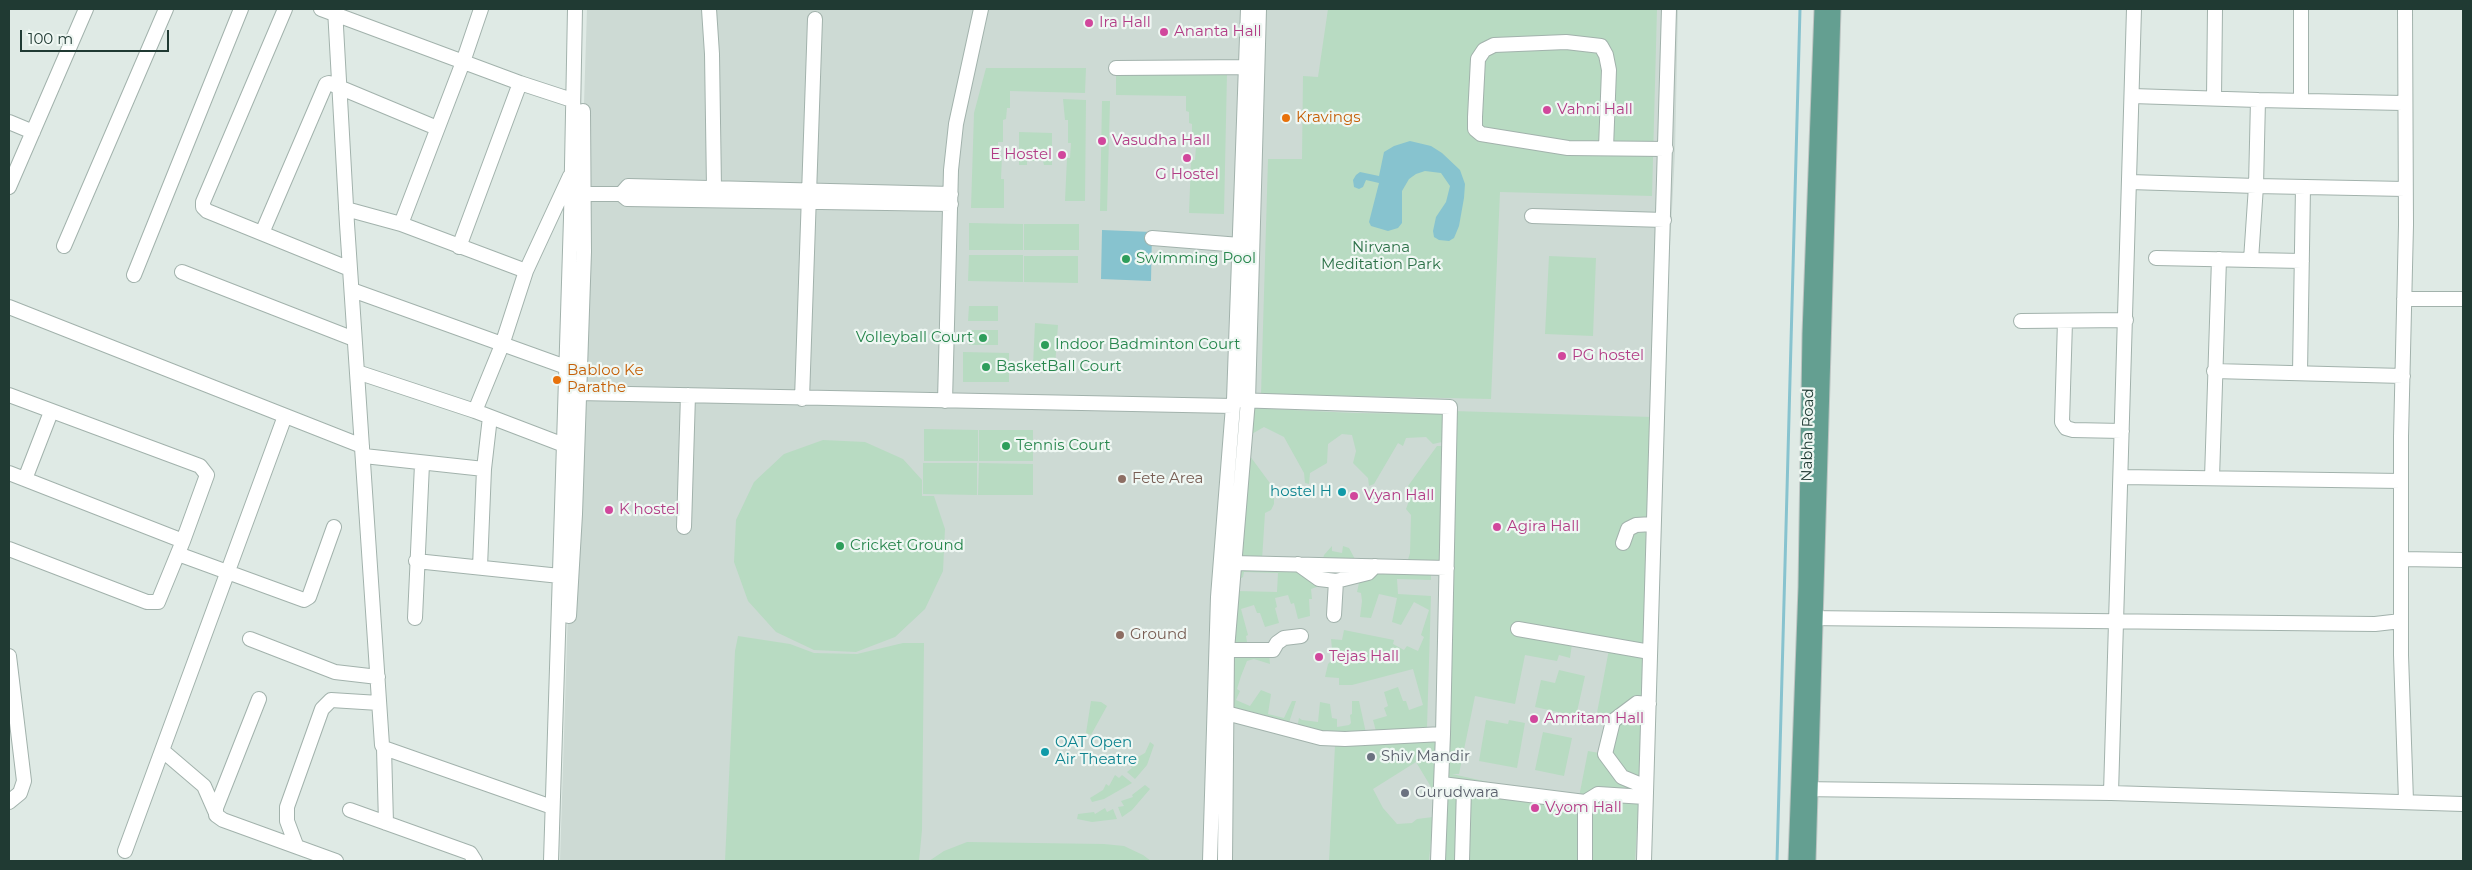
<!DOCTYPE html>
<html>
<head>
<meta charset="utf-8">
<style>
	body { margin:0 }
	#map { position:relative; width:2472px; height:870px; overflow:hidden; background:#dfeae5; font-family:Montserrat,sans-serif }
	canvas { display:block }
	.frame { position:absolute; inset:0; border:10px solid #203a33; pointer-events:none }
	.scale { position:absolute; left:20px; top:30px; width:149px; height:22px; box-sizing:border-box; border:2px solid #203a33; border-top:0; padding-left:6px; font-size:15px; line-height:18px; white-space:nowrap; color:#203a33; -webkit-text-stroke:4px #eff7f3; paint-order:stroke }
</style>
</head>
<body>
<div id="map">
<canvas width="2472" height="870"></canvas>
<div class="frame"></div>
<div class="scale">100 m</div>
</div>
<script>
const g = document.querySelector('canvas').getContext('2d');
g.lineJoin = 'round';
function fill(path, color) {
  g.fillStyle = color;
  g.fill(path, 'evenodd');
}
function shape(rows) {
  const path = new Path2D();
  for (const r of rows) {
    path.moveTo(r[0], r[1]);
    for (let i = 2; i < r.length; i += 2) path.lineTo(r[i], r[i + 1]);
  }
  return path;
}
function trace(path, color, width, dash) {
  g.strokeStyle = color;
  g.lineWidth = width;
  g.lineCap = dash ? 'butt' : 'round';
  g.setLineDash(dash || []);
  g.stroke(path);
}
function drawText(font, color, halo, rows, align = 'center') {
  g.font = font + ' Montserrat,sans-serif';
  g.lineWidth = 4.5;
  g.setLineDash([]);
  g.textBaseline = 'middle';
  g.strokeStyle = halo;
  g.fillStyle = color;
  for (const [text, x, y, turn = 0] of rows) {
    g.save();
    g.translate(x, y);
    g.rotate((+turn || 0) * Math.PI / 180);
    g.textAlign = isNaN(turn) ? turn : align;
    if (halo) g.strokeText(text, 0, 0);
    g.fillText(text, 0, 0);
    g.restore();
  }
}
fill(shape([
	[587,9,1678,9,1675,152,1663,380,1650,861,560,861]
]), '#cddad4');
fill(shape([
	[1328,9,1657,9,1652,196,1500,192,1491,399,1261,394,1268,159,1302,159,1303,76,1318,77],
	[986,68,1086,68,1085,93,1010,91,1010,108,1007,108,1006,119,1003,120,1003,142,998,142,998,155,1002,156,1001,179,1004,179,1004,208,971,208,974,113],
	[1116,71,1227,73,1224,214,1189,213,1191,160,1195,160,1196,146,1192,145,1192,124,1189,123,1189,112,1186,111,1186,96,1116,95],
	[1063,99,1086,100,1085,201,1065,201,1067,158,1070,158,1071,143,1068,143,1068,120,1065,120],
	[1102,101,1110,101,1107,211,1100,211],
	[1019,132,1052,133,1052,165,1044,165,1043,161,1027,161,1027,165,1019,165],
	[969,223,1023,224,1023,250,969,250],
	[1024,224,1079,224,1079,250,1024,250],
	[969,255,1023,255,1023,282,968,281],
	[1024,256,1078,256,1078,283,1024,282],
	[1549,256,1596,258,1593,336,1545,334],
	[969,306,998,306,998,321,968,321],
	[1035,323,1058,325,1055,366,1033,365],
	[969,330,998,330,998,345,969,345],
	[963,352,1009,353,1009,382,963,382],
	[1251,408,1354,413,1444,414,1442,442,1433,444,1426,437,1406,438,1403,446,1398,443,1374,484,1369,486,1368,478,1353,463,1356,451,1352,435,1342,434,1328,444,1327,463,1310,473,1309,484,1305,483,1304,473,1284,437,1264,427,1250,435],
	[1453,411,1652,417,1644,713,1635,861,1442,861],
	[1573,637,1610,644,1596,718,1612,721,1605,754,1588,751,1579,797,1574,801,1452,774,1459,774,1475,696,1515,704,1525,655,1557,661,1559,655,1570,658],
	[924,429,978,430,978,461,924,461],
	[979,430,1033,430,1033,461,979,461],
	[823,440,865,442,903,459,922,480,922,496,934,496,945,529,943,571,925,609,895,637,856,652,814,650,776,632,748,601,734,562,736,520,754,482,784,454],
	[1437,446,1445,446,1443,564,1407,563,1410,553,1411,515,1406,509,1410,498,1408,486],
	[1247,452,1272,486,1274,492,1274,504,1271,510,1265,513,1262,560,1238,558],
	[923,463,977,463,977,495,923,494],
	[979,463,1033,464,1033,495,978,495],
	[1332,546,1332,551,1342,553,1343,546,1349,548,1356,561,1323,559,1324,555],
	[1241,568,1292,570,1325,584,1311,589,1312,599,1309,599,1310,616,1298,619,1294,603,1291,604,1288,595,1275,598,1277,607,1275,608,1279,623,1265,627,1260,613,1257,613,1254,605,1241,609,1248,635,1246,636,1247,642,1236,644,1234,641,1238,591,1277,592,1278,573,1244,572,1243,577,1238,580,1236,579],
	[1377,573,1431,574,1431,580,1397,579,1398,594,1431,596,1427,727,1376,731,1373,720,1387,716,1384,708,1388,706,1384,692,1398,687,1403,701,1406,701,1409,710,1423,705,1413,669,1352,685,1339,685,1339,678,1325,677,1328,664,1333,659,1331,639,1342,640,1344,630,1394,640,1393,644,1404,650,1407,646,1418,651,1424,637,1421,635,1429,610,1414,602,1401,625,1392,622,1397,598,1379,594,1371,618,1360,617,1362,601,1361,593,1357,592,1359,583],
	[738,636,790,644,814,653,857,654,903,643,924,643,922,830,919,861,725,861,735,651],
	[1269,654,1270,664,1254,659,1247,661,1241,676,1237,689,1240,691,1236,700,1250,706,1261,690,1271,694,1268,714,1284,718,1292,701,1296,701,1288,726,1232,710,1233,659,1238,655],
	[1559,670,1585,676,1576,716,1535,707,1541,680,1555,683],
	[1091,701,1101,702,1107,706,1091,735,1086,733],
	[1352,701,1359,701,1366,733,1361,737,1297,728,1299,718,1302,720,1318,722,1320,702,1330,704,1332,718,1337,719,1337,727,1349,725,1351,723,1350,715,1352,714],
	[1486,720,1508,724,1509,720,1525,723,1517,768,1479,761],
	[1543,732,1572,738,1564,776,1535,770],
	[1437,741,1437,797,1416,762,1373,789,1383,808,1397,824,1412,823,1417,819,1433,817,1429,861,1329,861,1335,746],
	[1150,742,1154,745,1147,765,1135,779,1127,772,1132,768,1129,764,1138,761,1136,758,1145,753],
	[1115,775,1119,778,1122,775,1132,783,1104,799,1092,802,1090,798,1103,790,1106,784,1109,786],
	[1145,785,1150,789,1132,810,1122,817,1118,807,1124,806,1121,801,1133,797,1132,795],
	[1105,808,1107,812,1113,809,1117,819,1092,822,1077,819,1078,814,1094,812,1095,814],
	[967,842,1104,844,1124,846,1143,855,1151,861,929,861,944,851]
]), '#b8dbc2');
fill(shape([
	[1410,141,1431,146,1442,153,1460,170,1465,184,1464,198,1459,226,1454,238,1449,241,1439,240,1434,237,1433,231,1436,217,1446,202,1450,186,1441,173,1425,171,1416,174,1409,179,1402,191,1402,223,1398,228,1388,231,1371,226,1369,222,1379,183,1366,180,1363,187,1359,189,1354,187,1353,180,1356,175,1360,172,1379,176,1384,152,1394,146],
	[1102,230,1152,232,1151,281,1101,279]
]), '#87c3cf');
trace(shape([
	[1777,861,1800,9]
]), '#87c3cf', 3);
const minor = shape([
	[285,9,203,202,203,207,207,211,350,269],
	[321,9,520,83,572,100],
	[335,9,347,224,382,745,384,748,552,807],
	[709,9,712,54,714,188],
	[2405,9,2406,225,2401,437,2401,655,2406,801],
	[1116,68,1255,67],
	[2214,98,2215,9],
	[2258,100,2403,103],
	[2301,101,2301,9],
	[9,122,33,132],
	[1606,148,1609,70,1606,55,1601,46,1566,42,1494,45,1484,50,1478,59,1475,117,1475,129,1481,134,1568,148,1666,149],
	[2130,182,2256,186,2258,100,2132,96],
	[9,187,86,9],
	[583,194,621,194,627,199,951,204],
	[621,194,628,186,951,194],
	[346,209,401,224,526,271],
	[1532,216,1664,220],
	[401,224,463,62,481,9],
	[262,233,326,84,329,83,437,128],
	[1152,238,1240,245],
	[64,246,166,9],
	[459,247,520,83],
	[2156,258,2302,261],
	[2251,260,2256,186,2405,189],
	[182,272,354,339],
	[134,275,241,9],
	[352,290,566,367],
	[2404,299,2463,299],
	[9,307,362,446],
	[2021,321,2126,320],
	[2065,321,2062,422,2066,428,2073,430,2122,431],
	[2214,371,2403,376],
	[357,372,475,411,564,445],
	[2300,373,2303,187],
	[578,393,1233,406,1234,400,1450,407,1443,734,1438,861],
	[9,395,200,466,207,475,183,541,158,602,147,602,9,549],
	[802,399,815,19],
	[1234,400,1248,9],
	[945,401,951,170,956,124,981,9],
	[475,411,502,345,526,271,570,176],
	[364,456,484,469],
	[9,473,183,541],
	[2121,477,2401,481],
	[2212,478,2219,259],
	[25,479,51,412],
	[684,527,688,395],
	[1623,543,1628,529,1636,525,1653,524],
	[178,554,304,600,309,597,334,527],
	[2401,559,2463,560],
	[416,561,560,576],
	[1233,563,1447,568],
	[1298,564,1319,579,1336,581,1368,573,1375,566],
	[480,567,484,469,490,417],
	[1334,615,1336,581],
	[569,616,575,514,584,252,583,111],
	[415,618,422,464],
	[1805,618,2375,624,2401,621],
	[1518,629,1650,652],
	[250,639,335,672,378,677],
	[1227,650,1273,650,1277,643,1284,638,1301,636],
	[9,656,24,781,20,793,9,802],
	[259,699,216,808,216,815,223,820,336,861],
	[1226,713,1321,738,1345,739,1443,734],
	[384,748,386,823],
	[163,751,204,786,215,811],
	[1442,784,1585,802,1598,794,1645,797],
	[1646,787,1622,777,1605,754,1613,721,1637,703,1649,704],
	[1799,789,2111,793,2463,804],
	[2111,793,2134,9],
	[350,810,470,853,475,861],
	[296,845,287,821,287,807,322,709,331,700,379,703],
	[125,851,285,416],
	[551,861,571,218,575,9],
	[1210,861,1218,597,1233,406],
	[1225,861,1227,650,1248,400,1259,9],
	[1462,861,1464,787],
	[1585,861,1585,802],
	[1644,861,1669,9]
]);
const major = shape([
	[1796,861,1806,587,1810,334,1822,9],
	[1808,861,1833,9]
]);
trace(minor, '#a2b2ac', 16);
trace(major, '#bcc4c2', 17);
trace(minor, '#fff', 14);
trace(major, '#649f91', 15);
for (const [x, y, r, color] of [
	[1089,23,5,"#d1479c"],
	[1164,32,5,"#d1479c"],
	[1547,110,5,"#d1479c"],
	[1286,118,5,"#e8710a"],
	[1102,141,5,"#d1479c"],
	[1062,155,5,"#d1479c"],
	[1187,158,5,"#d1479c"],
	[1126,259,5,"#2e9e5b"],
	[983,338,5,"#2e9e5b"],
	[1045,345,5,"#2e9e5b"],
	[1562,356,5,"#d1479c"],
	[986,367,5,"#2e9e5b"],
	[557,380,5,"#e8710a"],
	[1006,446,5,"#2e9e5b"],
	[1122,479,5,"#8d6e63"],
	[1342,492,5,"#0f9aa8"],
	[1354,496,5,"#d1479c"],
	[609,510,5,"#d1479c"],
	[1497,527,5,"#d1479c"],
	[840,546,5,"#2e9e5b"],
	[1120,635,5,"#8d6e63"],
	[1319,657,5,"#d1479c"],
	[1534,719,5,"#d1479c"],
	[1045,752,5,"#0f9aa8"],
	[1371,757,5,"#6b7280"],
	[1405,793,5,"#6b7280"],
	[1535,808,5,"#d1479c"]
]) {
  const dot = new Path2D();
  dot.arc(x, y, r, 0, 2 * Math.PI);
  g.fillStyle = color;
  g.fill(dot);
  trace(dot, '#eff7f3', 2);
}
drawText('15px', '#b23c85', '#eff7f3', [
	["Ira Hall",1099,23],
	["Ananta Hall",1174,32],
	["Vahni Hall",1557,110],
	["Vasudha Hall",1112,141],
	["E Hostel",1052,155,"right"],
	["G Hostel",1187,175,"center"],
	["PG hostel",1572,356],
	["Vyan Hall",1364,496],
	["K hostel",619,510],
	["Agira Hall",1507,527],
	["Tejas Hall",1329,657],
	["Amritam Hall",1544,719],
	["Vyom Hall",1545,808]
], 'left');
drawText('15px', '#c56008', '#eff7f3', [
	["Kravings",1296,118],
	["Babloo Ke",567,371],
	["Parathe",567,388]
], 'left');
drawText('15px', '#2b7047', '#eff7f3', [
	["Nirvana",1381,248],
	["Meditation Park",1381,265]
]);
drawText('15px', '#27864d', '#eff7f3', [
	["Swimming Pool",1136,259],
	["Volleyball Court",973,338,"right"],
	["Indoor Badminton Court",1055,345],
	["BasketBall Court",996,367],
	["Tennis Court",1016,446],
	["Cricket Ground",850,546]
], 'left');
drawText('15px', '#203a33', '#eff7f3', [
	["Nabha Road",1808,435,-89]
]);
drawText('15px', '#785e54', '#eff7f3', [
	["Fete Area",1132,479],
	["Ground",1130,635]
], 'left');
drawText('15px', '#0d838f', '#eff7f3', [
	["hostel H",1332,492],
	["OAT Open",1055,743,"left"],
	["Air Theatre",1055,760,"left"]
], 'right');
drawText('15px', '#5b616d', '#eff7f3', [
	["Shiv Mandir",1381,757],
	["Gurudwara",1415,793]
], 'left');
</script>
</body>
</html>
